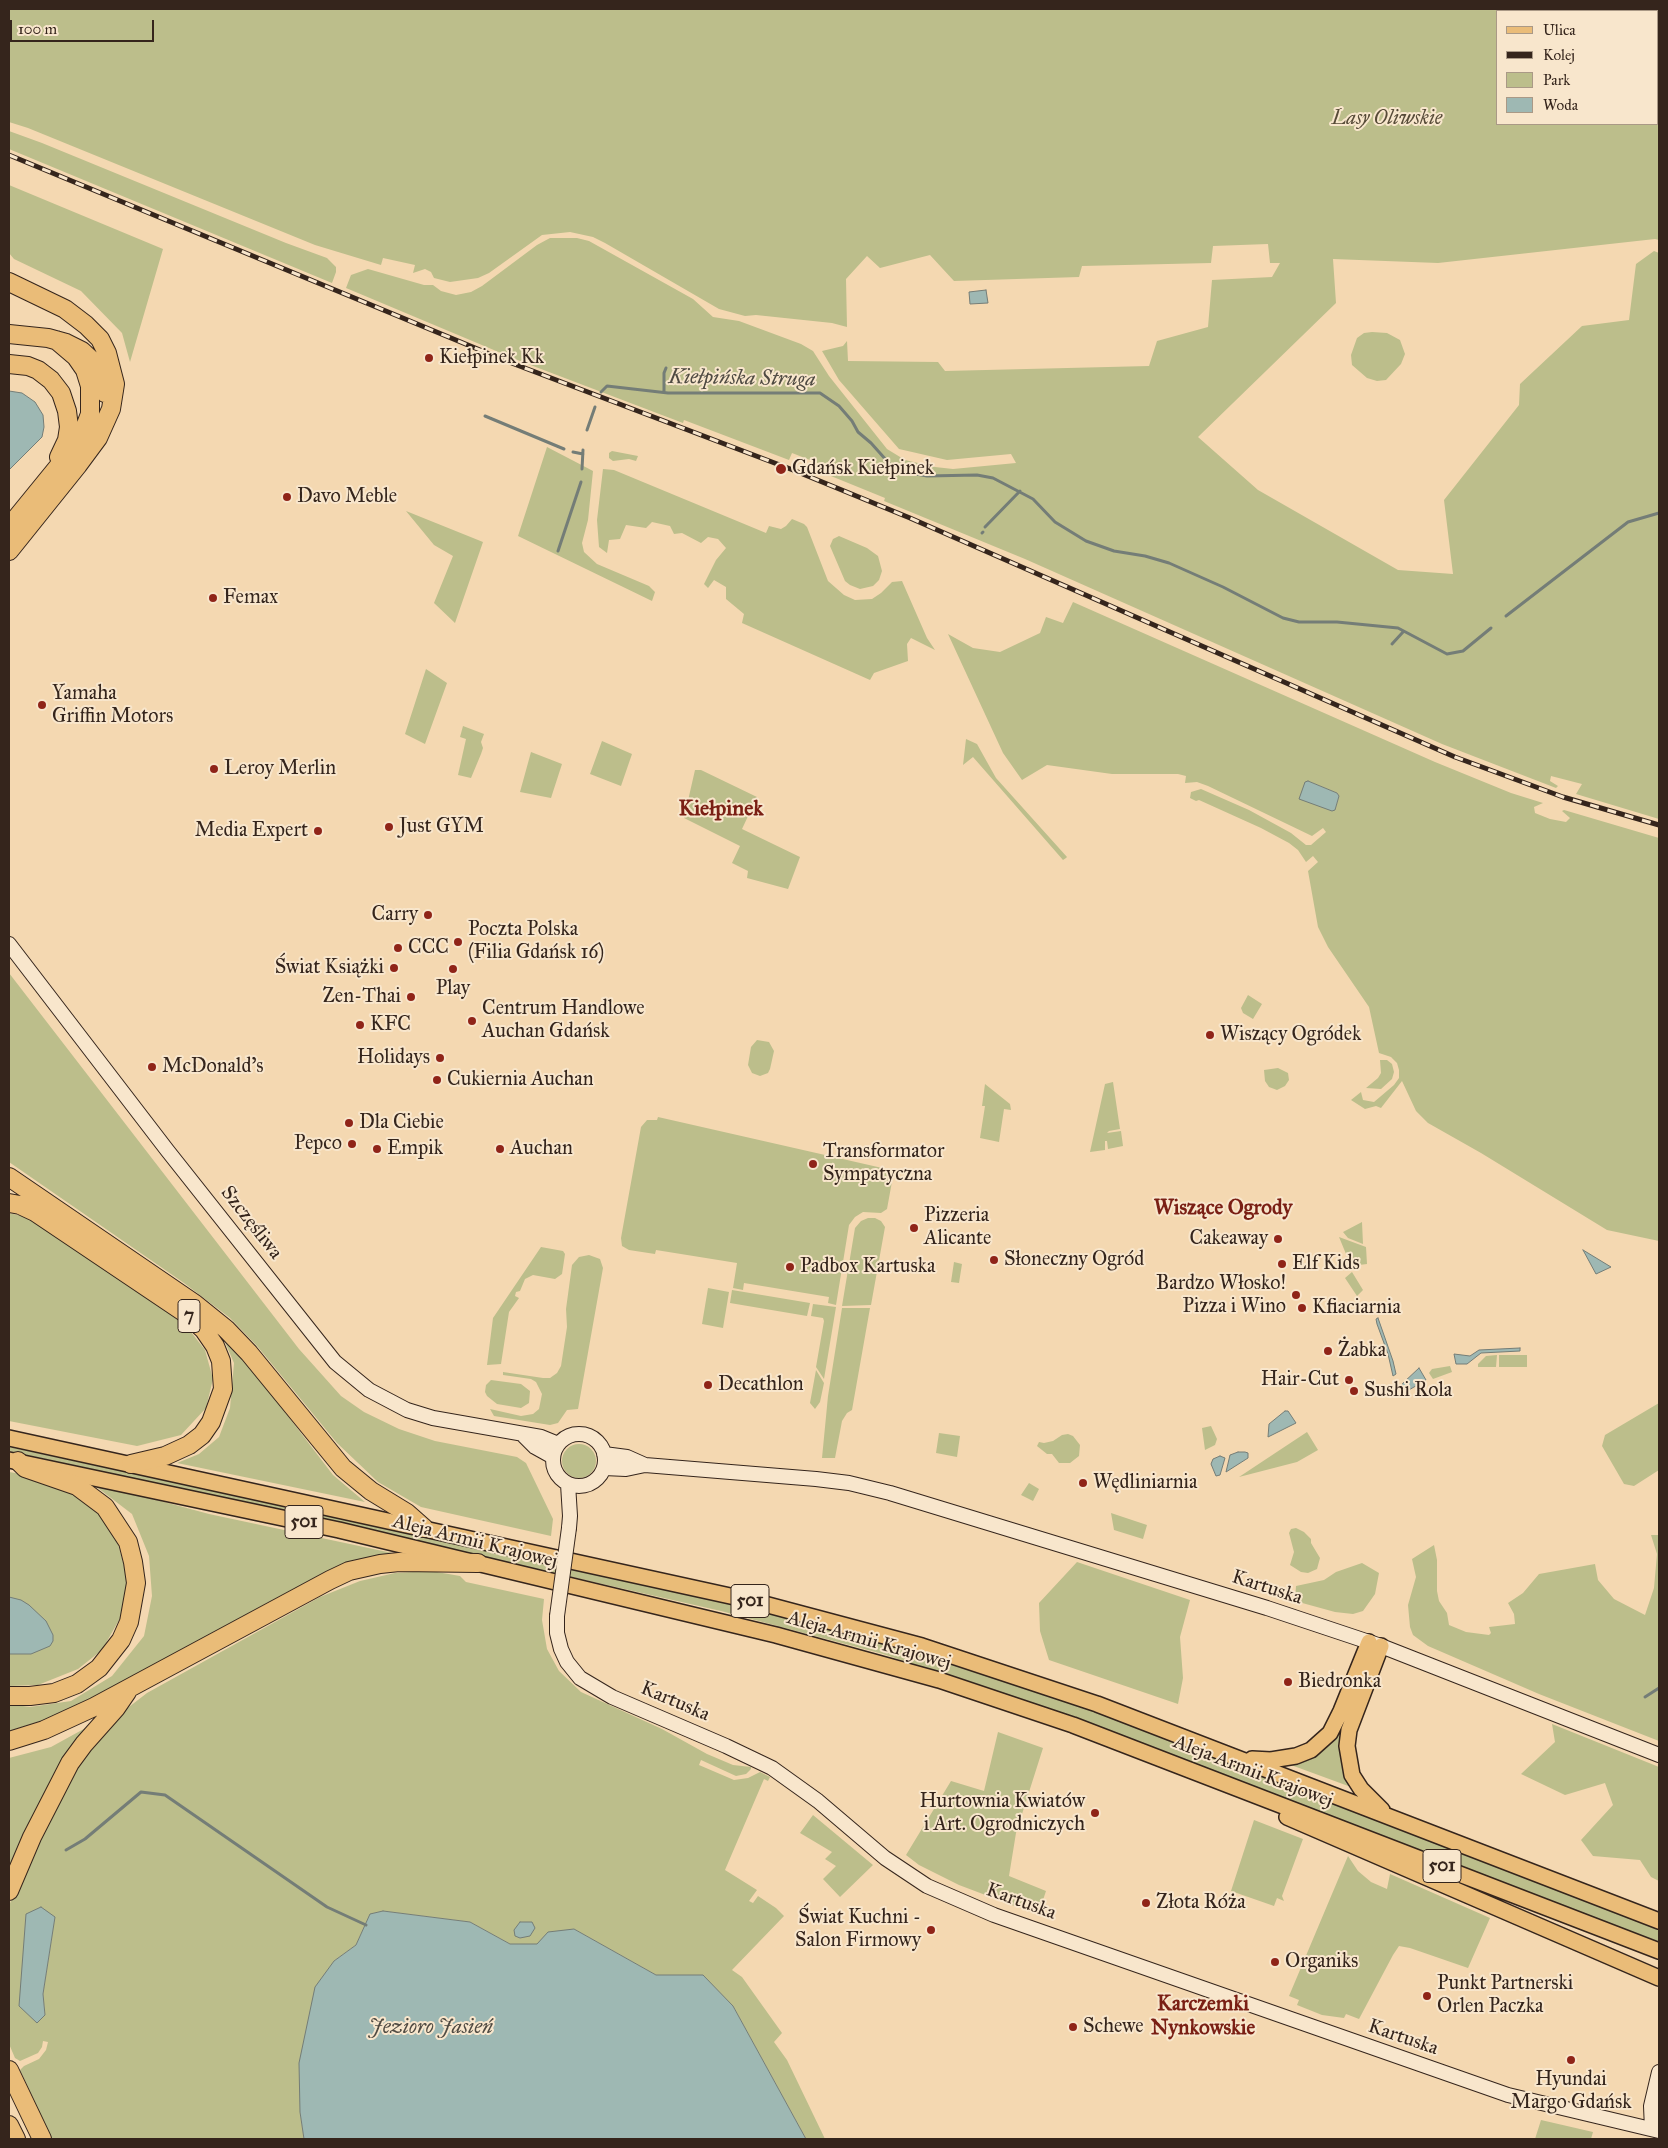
<!DOCTYPE html>
<html>
<head>
<meta charset="utf-8">
<style>
	body { margin:0 }
	#map { position:relative; width:1668px; height:2148px; overflow:hidden; background:#f4d8b1; font-family:"IM FELL Great Primer",serif }
	canvas { display:block }
	.frame { position:absolute; inset:0; border:10px solid #35251c; pointer-events:none }
	.legend { position:absolute; left:1496px; top:10px; width:162px; height:115px; box-sizing:border-box; background:#f8e6cc; border:1px solid #aa9986; margin:0; padding:6px 9px; list-style:none; font-size:15px; color:#35251c }
	.legend li { display:flex; align-items:center; gap:10px; height:25px }
	.legend b { width:25px; border:1px solid #aa9986 }
	.scale { position:absolute; left:10px; top:20px; width:144px; height:22px; box-sizing:border-box; border:2px solid #35251c; border-top:0; padding-left:6px; font-size:15px; line-height:18px; white-space:nowrap; color:#35251c; -webkit-text-stroke:4px #f8e6cc; paint-order:stroke }
</style>
</head>
<body>
<div id="map">
<canvas width="1668" height="2148"></canvas>
<div class="frame"></div>
<ul class="legend">
<li><b style="height:6px;background:#eabc78"></b>Ulica</li>
<li><b style="height:6px;background:#35251c"></b>Kolej</li>
<li><b style="height:14px;background:#bcbe8b"></b>Park</li>
<li><b style="height:14px;background:#9eb8b3"></b>Woda</li>
</ul>
<div class="scale">100 m</div>
</div>
<script>
const g = document.querySelector('canvas').getContext('2d');
g.lineJoin = 'round';
function fill(path, color) {
  g.fillStyle = color;
  g.fill(path, 'evenodd');
}
function shape(rows) {
  const path = new Path2D();
  for (const r of rows) {
    if (r.length === 3) {
      path.moveTo(r[0] + r[2], r[1]);
      path.arc(r[0], r[1], r[2], 0, 2 * Math.PI);
      continue;
    }
    path.moveTo(r[0], r[1]);
    for (let i = 2; i < r.length; i += 2) path.lineTo(r[i], r[i + 1]);
  }
  return path;
}
function trace(path, color, width, dash) {
  g.strokeStyle = color;
  g.lineWidth = width;
  g.lineCap = dash ? 'butt' : 'round';
  g.setLineDash(dash || []);
  g.stroke(path);
}
function drawText(font, color, halo, rows, align = 'center') {
  g.font = font + ' "IM FELL Great Primer",serif';
  g.lineWidth = 4;
  g.setLineDash([]);
  g.textBaseline = 'middle';
  g.strokeStyle = halo;
  g.fillStyle = color;
  for (const [text, x, y, turn = 0] of rows) {
    g.save();
    g.translate(x, y);
    g.rotate((+turn || 0) * Math.PI / 180);
    g.textAlign = isNaN(turn) ? turn : align;
    if (halo) g.strokeText(text, 0, 0);
    g.fillText(text, 0, 0);
    g.restore();
  }
}
fill(shape([
	[9,9,1659,9,1659,240,1655,239,1438,263,1333,259,1336,303,1198,437,1258,490,1398,570,1453,574,1444,500,1519,405,1520,384,1582,326,1629,320,1636,264,1654,251,1659,253,1659,819,1576,794,1582,784,1551,776,1550,781,1558,786,1556,788,1442,744,1025,559,884,501,885,498,826,474,828,467,792,453,789,460,684,420,683,423,520,361,346,288,351,275,368,269,424,285,433,285,441,291,456,295,471,292,482,286,537,245,550,238,577,238,589,241,693,299,713,317,739,321,801,344,813,351,829,376,887,449,905,460,935,467,953,469,1016,463,1011,454,947,460,899,449,839,380,822,351,843,346,847,341,848,361,938,362,945,371,1149,366,1157,341,1208,327,1212,280,1272,277,1280,263,1270,263,1268,244,1213,246,1211,263,1082,266,1079,277,954,281,930,255,880,268,867,256,846,279,847,327,832,323,756,315,745,316,719,309,605,243,593,237,570,232,542,235,489,273,478,278,450,282,434,278,431,272,425,269,413,273,415,265,383,258,381,265,315,245,28,128,9,122],
	[1657,11,1657,124,1497,124,1497,11],
	[9,131,42,143,286,243,327,258,336,267,336,272,332,283,9,149],
	[9,185,163,249,130,362,122,333,81,291,14,259,9,253],
	[1372,332,1387,333,1400,340,1405,354,1401,364,1386,380,1377,381,1367,378,1352,365,1351,355,1357,338,1364,333],
	[547,447,593,471,588,520,582,543,584,552,597,564,649,586,655,592,652,601,518,536],
	[612,451,638,456,636,461,629,459,613,461,609,458,609,453],
	[603,469,614,470,766,533,769,526,781,529,786,526,792,519,804,524,807,527,828,581,844,595,855,600,872,599,881,593,892,582,902,581,927,638,935,650,911,638,907,644,908,661,874,673,870,680,742,623,744,614,726,599,726,587,714,580,708,588,704,584,716,560,726,548,718,539,708,537,701,543,682,533,674,534,670,526,652,522,646,528,626,525,620,539,609,540,607,553,599,547,597,520],
	[406,511,483,542,455,623,434,603,453,556,434,545],
	[839,536,867,548,878,556,882,571,879,580,873,586,860,589,850,585,845,581,830,546,833,539],
	[1073,602,1435,762,1511,793,1543,803,1534,807,1535,813,1550,819,1566,822,1570,818,1562,811,1564,810,1659,838,1659,1241,1607,1230,1481,1153,1428,1123,1416,1111,1402,1081,1381,1108,1376,1106,1365,1109,1351,1100,1361,1092,1363,1100,1374,1102,1394,1085,1399,1078,1399,1070,1397,1063,1391,1057,1379,1053,1369,1007,1328,947,1318,927,1308,871,1318,862,1313,856,1306,862,1298,850,1289,843,1261,828,1199,800,1196,801,1190,798,1191,792,1201,789,1249,810,1291,833,1306,845,1311,845,1326,832,1323,828,1312,836,1208,786,1197,782,1185,783,1186,776,1178,774,1112,774,1047,765,1022,780,1003,753,948,634,973,648,1000,652,1040,633,1046,617,1063,623],
	[1308,781,1337,793,1339,796,1335,810,1305,782],
	[426,669,447,683,425,744,405,734],
	[463,726,484,734,481,742,483,748,481,754,471,778,458,775,466,739,460,737],
	[966,739,977,744,996,778,1067,857,1066,858,1063,860,973,757,963,765],
	[602,741,632,754,621,786,590,774],
	[531,752,562,764,551,798,520,792],
	[695,770,701,770,757,797,742,829,800,857,788,889,747,878,748,871,732,863,740,846,684,818],
	[9,973,299,1349,341,1396,364,1412,399,1429,435,1441,517,1457,526,1463,553,1519,551,1536,421,1507,378,1482,337,1443,257,1346,230,1318,184,1283,9,1162],
	[1248,995,1262,1004,1253,1019,1243,1013,1241,1008],
	[757,1040,769,1042,774,1051,770,1069,768,1073,760,1076,752,1073,748,1065,751,1047],
	[1380,1060,1387,1060,1392,1064,1394,1072,1392,1079,1381,1089,1366,1088,1378,1078,1381,1073],
	[1278,1068,1288,1073,1289,1080,1285,1086,1277,1090,1269,1087,1265,1081,1264,1070],
	[1113,1082,1120,1129,1109,1131,1107,1133,1121,1131,1123,1146,1108,1149,1107,1141,1105,1141,1105,1150,1090,1152,1105,1084],
	[985,1084,1010,1104,1011,1110,1004,1109,999,1142,980,1138,985,1106,982,1106],
	[658,1117,891,1170,893,1176,887,1209,881,1213,863,1212,855,1217,849,1225,836,1305,828,1303,829,1297,744,1283,743,1290,733,1288,737,1263,656,1250,655,1254,629,1250,622,1246,621,1238,641,1127,647,1120,657,1120],
	[9,1213,29,1218,184,1323,205,1350,213,1379,206,1408,181,1435,137,1446,9,1421],
	[868,1218,875,1218,881,1221,885,1227,871,1305,842,1306,855,1228,861,1221],
	[1362,1222,1363,1244,1348,1238,1343,1232],
	[1339,1237,1366,1247,1367,1264,1351,1266],
	[541,1247,563,1251,565,1254,562,1274,555,1279,533,1275,525,1279,520,1291,516,1292,515,1296,519,1298,509,1312,501,1364,487,1365,493,1318],
	[589,1255,600,1259,603,1268,578,1409,567,1410,558,1423,550,1425,494,1416,490,1409,521,1416,533,1414,539,1409,542,1394,536,1382,531,1379,503,1375,503,1372,543,1378,550,1378,557,1373,561,1366,567,1327,566,1309,572,1265,579,1257],
	[954,1262,962,1264,959,1283,951,1282],
	[1352,1272,1363,1290,1357,1296,1345,1278],
	[708,1288,729,1292,723,1328,702,1324],
	[732,1290,810,1303,807,1316,730,1303],
	[813,1304,836,1307,824,1379,816,1367,824,1321,823,1318,811,1316],
	[842,1308,870,1308,852,1410,847,1413,842,1421,835,1458,822,1458,828,1396],
	[221,1333,268,1390,333,1475,365,1502,177,1463,199,1454,219,1437,230,1408,234,1363],
	[1497,1355,1496,1367,1478,1367,1478,1364,1486,1356],
	[1499,1355,1527,1355,1527,1367,1499,1367],
	[1450,1366,1452,1372,1433,1379,1429,1373,1432,1369],
	[816,1370,824,1383,820,1402,815,1409,810,1403],
	[491,1380,521,1384,530,1391,529,1403,521,1408,497,1404,487,1396,485,1392,486,1385],
	[1659,1403,1659,1470,1634,1486,1624,1484,1602,1446,1605,1435],
	[1211,1426,1217,1439,1215,1445,1205,1450,1202,1428],
	[1307,1432,1318,1450,1297,1462,1239,1477],
	[939,1433,960,1436,957,1457,936,1453],
	[1068,1434,1073,1436,1080,1445,1079,1456,1070,1463,1059,1463,1052,1454,1047,1454,1037,1446,1039,1442,1044,1443,1053,1441,1062,1435],
	[579,1461,17],
	[9,1447,722,1600,934,1657,1102,1712,1659,1927,1659,1942,1098,1728,1005,1695,883,1654,721,1611,251,1504,9,1451],
	[9,1472,34,1476,68,1489,98,1510,117,1540,127,1577,123,1613,102,1650,78,1669,38,1685,9,1686],
	[90,1482,209,1514,392,1553,357,1560,293,1589,63,1714,9,1731,9,1704,30,1707,71,1701,112,1676,144,1636,152,1596,149,1556,132,1514],
	[1029,1483,1039,1489,1033,1501,1021,1495],
	[1111,1513,1147,1525,1143,1539,1114,1530],
	[1296,1528,1304,1532,1311,1539,1311,1543,1320,1558,1317,1569,1308,1573,1301,1572,1290,1565,1294,1552,1289,1533,1291,1529],
	[1651,1535,1659,1535,1659,1741,1539,1694,1428,1646,1413,1635,1410,1627,1408,1605,1416,1577,1412,1559,1434,1545,1437,1560,1437,1591,1439,1601,1447,1613,1449,1625,1466,1632,1489,1635,1491,1633,1489,1627,1515,1624,1514,1614,1508,1603,1523,1593,1539,1574,1595,1564,1598,1580,1614,1599,1645,1615,1654,1588,1657,1554],
	[1077,1562,1190,1600,1180,1637,1183,1678,1178,1704,1049,1660,1040,1631,1039,1603],
	[1362,1563,1379,1573,1375,1594,1363,1611,1353,1614,1335,1612,1295,1601,1296,1586,1324,1580,1336,1572],
	[431,1571,460,1576,466,1582,544,1599,542,1620,547,1649,559,1671,581,1692,662,1729,707,1754,733,1765,751,1767,751,1769,746,1774,736,1776,701,1760,699,1765,734,1780,748,1778,760,1772,770,1777,768,1781,764,1779,725,1870,757,1890,749,1901,753,1903,758,1896,776,1908,784,1916,732,1970,742,1977,782,2033,774,2042,787,2060,825,2139,806,2139,733,2006,703,1976,656,1975,574,1929,537,1944,510,1944,470,1922,383,1911,370,1915,356,1945,334,1961,300,2112,304,2139,52,2139,20,2070,24,2066,39,2059,46,2050,48,2042,43,2041,42,2047,38,2053,20,2061,15,2058,9,2044,9,1906,21,1874,75,1765,125,1710,147,1693,320,1597,360,1581,395,1573],
	[55,1917,43,1994,45,2014,37,2023],
	[1364,1662,1341,1737,1342,1767,1351,1787,1291,1765,1313,1758,1338,1736],
	[1552,1724,1659,1767,1659,1881,1651,1877,1640,1860,1593,1856,1581,1840,1613,1805,1605,1783,1565,1795,1521,1774,1555,1742],
	[91,1725,65,1755,50,1781,9,1872,9,1758,51,1747],
	[998,1732,1043,1748,1016,1833,1009,1876,1046,1891,1040,1909,1033,1913,959,1885,919,1865,906,1855,951,1781,984,1791],
	[813,1815,873,1865,840,1897,823,1879,836,1866,825,1859,832,1852,800,1833],
	[1254,1820,1303,1839,1282,1896,1284,1901,1277,1898,1274,1906,1231,1891],
	[1348,1856,1358,1871,1371,1882,1387,1889,1390,1874,1490,1918,1468,1968,1410,1948,1399,1946,1393,1955,1359,2019,1346,2014,1344,2018,1322,2015,1297,2005,1299,2000,1289,1996],
	[1541,2120,1593,2132,1591,2139,1535,2139]
]), '#bcbe8b');
const water = shape([
	[986,290,988,303,970,304,969,292,986,290],
	[9,391,22,393,35,402,43,415,44,427,42,437,9,470,9,391],
	[1308,781,1337,793,1339,796,1335,810,1332,811,1299,799,1305,782,1308,781],
	[1583,1250,1611,1267,1596,1274,1583,1250],
	[1378,1318,1393,1361,1396,1374,1393,1376,1388,1354,1377,1324,1376,1319,1378,1318],
	[1520,1348,1520,1351,1481,1353,1467,1364,1456,1364,1454,1354,1470,1356,1479,1350,1520,1348],
	[1419,1368,1426,1380,1402,1394,1401,1387,1403,1383,1419,1368],
	[1285,1411,1288,1411,1296,1423,1268,1437,1269,1424,1285,1411],
	[1238,1452,1245,1452,1248,1453,1248,1458,1226,1472,1230,1455,1238,1452],
	[1220,1456,1225,1458,1220,1475,1216,1476,1211,1464,1213,1459,1220,1456],
	[9,1597,21,1600,29,1605,46,1621,53,1635,53,1641,50,1646,31,1654,9,1654,9,1597],
	[41,1907,55,1917,43,1994,45,2015,37,2023,19,2006,26,1914,41,1907],
	[383,1911,470,1922,510,1944,537,1944,548,1932,574,1929,656,1975,703,1975,733,2006,806,2139,304,2139,300,2112,299,2063,315,1987,334,1961,356,1945,370,1914,383,1911],
	[520,1922,532,1922,535,1928,530,1936,520,1938,515,1936,514,1930,520,1922]
]);
fill(water, '#9eb8b3');
trace(water, '#747d77', 1);
trace(shape([
	[601,392,607,386,668,393,820,393,839,406,852,421,858,432,871,443,895,470,927,476,977,475,993,478,1033,499,1055,522,1086,541,1114,551,1145,556,1169,563,1223,587,1283,618,1299,622,1337,622,1398,628,1447,654,1463,651,1491,628],
	[664,392,664,373,666,368],
	[485,416,564,449],
	[587,430,595,407],
	[573,452,583,454],
	[582,469,583,450],
	[985,527,1020,491],
	[982,533,983,532],
	[558,551,581,482],
	[1506,616,1628,522,1659,513],
	[1392,644,1403,632],
	[1645,1697,1659,1688],
	[66,1850,85,1839,141,1792,165,1795,327,1907,366,1925]
]), '#747d77', 3);
const secondary = shape([
	[9,944,167,1150,335,1362,369,1390,407,1410,433,1418,541,1437,558,1444],
	[579,1460,26],
	[524,1436,535,1447,553,1457],
	[604,1454,627,1457,645,1465],
	[604,1468,626,1469,645,1465,816,1479,849,1483,890,1493,1267,1608,1381,1646,1659,1755],
	[568,1484,570,1516,569,1528],
	[557,1616,557,1633,561,1649,567,1662,580,1678,612,1697,726,1746,772,1768,818,1801,885,1858,927,1886,994,1915,1508,2095,1659,2131],
	[1652,2129,1651,2106,1659,2072]
]);
const primary = shape([
	[9,1438,753,1601,922,1646,1097,1704,1659,1921],
	[9,1460,339,1530,776,1635,939,1680,1073,1725,1659,1951],
	[1381,1646,1349,1730,1347,1746,1352,1775,1361,1789,1382,1810],
	[1252,1759,1271,1760,1296,1756,1311,1750,1330,1733,1341,1711,1369,1642],
	[1287,1817,1659,1978]
]);
const highway = shape([
	[9,282,65,309,86,325,100,339,107,353,115,384,111,409,98,438,78,465,9,551],
	[9,334,48,338,66,343,82,351,96,364,100,372,105,393],
	[9,364,28,366,38,370,51,380,61,393,67,411,69,427,67,440,59,457],
	[9,527,75,446,82,435,90,414,90,386,85,370,76,357,56,340],
	[9,1177,195,1304,226,1329,249,1353,343,1468,371,1491,407,1513,424,1528],
	[9,1203,20,1205,35,1212,188,1315,204,1330,215,1346,221,1361,223,1389,211,1422,202,1435,189,1445,165,1456,131,1464],
	[9,1696,30,1696,54,1693,77,1684,99,1668,121,1640,129,1622,136,1583,133,1562,128,1542,105,1507,77,1486,25,1468,18,1461],
	[9,1741,44,1730,94,1707,330,1580,349,1571,380,1564,399,1562,478,1563],
	[9,1891,32,1837,70,1763,84,1744,116,1708,127,1692],
	[9,2070,42,2139],
	[9,2125,16,2139]
]);
trace(secondary, '#35251c', 16);
trace(primary, '#35251c', 18);
trace(highway, '#35251c', 20);
trace(secondary, '#f8e6cc', 14);
trace(primary, '#eabc78', 15);
trace(highway, '#eabc78', 18);
const rail = shape([
	[9,155,509,362,793,470,910,518,1455,757,1563,797,1659,825]
]);
trace(rail, '#35251c', 5);
trace(rail, '#f8e6cc', 3, [9]);
const secondaryBridge = shape([
	[557,1616,569,1528]
]);
trace(secondaryBridge, '#35251c', 16, []);
trace(secondaryBridge, '#f8e6cc', 14);
for (const [x, y, r, color] of [
	[429,358,5,"#8f2418"],
	[781,469,6,"#8f2418"],
	[287,497,5,"#8f2418"],
	[213,598,5,"#8f2418"],
	[42,705,5,"#8f2418"],
	[214,769,5,"#8f2418"],
	[389,827,5,"#8f2418"],
	[318,831,5,"#8f2418"],
	[428,915,5,"#8f2418"],
	[458,942,5,"#8f2418"],
	[398,948,5,"#8f2418"],
	[394,968,5,"#8f2418"],
	[453,969,5,"#8f2418"],
	[411,997,5,"#8f2418"],
	[472,1021,5,"#8f2418"],
	[360,1025,5,"#8f2418"],
	[1210,1035,5,"#8f2418"],
	[440,1058,5,"#8f2418"],
	[152,1067,5,"#8f2418"],
	[437,1080,5,"#8f2418"],
	[349,1123,5,"#8f2418"],
	[352,1144,5,"#8f2418"],
	[377,1149,5,"#8f2418"],
	[500,1149,5,"#8f2418"],
	[813,1164,5,"#8f2418"],
	[914,1228,5,"#8f2418"],
	[1278,1239,5,"#8f2418"],
	[994,1260,5,"#8f2418"],
	[1282,1264,5,"#8f2418"],
	[790,1267,5,"#8f2418"],
	[1296,1295,5,"#8f2418"],
	[1302,1308,5,"#8f2418"],
	[1328,1351,5,"#8f2418"],
	[1349,1380,5,"#8f2418"],
	[708,1385,5,"#8f2418"],
	[1354,1391,5,"#8f2418"],
	[1083,1483,5,"#8f2418"],
	[1288,1682,5,"#8f2418"],
	[1095,1813,5,"#8f2418"],
	[1146,1903,5,"#8f2418"],
	[931,1930,5,"#8f2418"],
	[1275,1962,5,"#8f2418"],
	[1427,1996,5,"#8f2418"],
	[1073,2027,5,"#8f2418"],
	[1571,2060,5,"#8f2418"]
]) {
  const dot = new Path2D();
  dot.arc(x, y, r, 0, 2 * Math.PI);
  g.fillStyle = color;
  g.fill(dot);
  trace(dot, '#f8e6cc', 2);
}
for (const [x, y, w] of [
	[189,1316,22],
	[304,1522,38],
	[750,1601,38],
	[1442,1866,38]
]) {
  const box = new Path2D();
  box.roundRect(x - w / 2, y - 16.5, w, 33, 4);
  g.fillStyle = '#f8e6cc';
  g.fill(box);
  trace(box, '#35251c', 1);
}
drawText('bold 19px', '#35251c', null, [
	["7",189,1316],
	["501",304,1522],
	["501",750,1601],
	["501",1442,1866]
]);
drawText('italic 20px', '#574b38', '#f8e6cc', [
	["Lasy Oliwskie",1387,119]
]);
drawText('20px', '#35251c', '#f8e6cc', [
	["Kiełpinek Kk",439,358],
	["Gdańsk Kiełpinek",792,469],
	["Davo Meble",297,497],
	["Femax",223,598],
	["Yamaha",52,694],
	["Griffin Motors",52,717],
	["Leroy Merlin",224,769],
	["Just GYM",399,827],
	["Media Expert",308,831,"right"],
	["Carry",418,915,"right"],
	["Poczta Polska",468,930],
	["(Filia Gdańsk 16)",468,953],
	["CCC",408,948],
	["Świat Książki",384,968,"right"],
	["Play",453,989,"center"],
	["Zen-Thai",401,997,"right"],
	["Centrum Handlowe",482,1009],
	["Auchan Gdańsk",482,1032],
	["KFC",370,1025],
	["Wiszący Ogródek",1220,1035],
	["Holidays",430,1058,"right"],
	["McDonald's",162,1067],
	["Cukiernia Auchan",447,1080],
	["Dla Ciebie",359,1123],
	["Pepco",342,1144,"right"],
	["Empik",387,1149],
	["Auchan",510,1149],
	["Transformator",823,1152],
	["Sympatyczna",823,1175],
	["Pizzeria",924,1216],
	["Alicante",924,1239],
	["Cakeaway",1268,1239,"right"],
	["Słoneczny Ogród",1004,1260],
	["Elf Kids",1292,1264],
	["Padbox Kartuska",800,1267],
	["Bardzo Włosko!",1286,1284,"right"],
	["Pizza i Wino",1286,1307,"right"],
	["Kfiaciarnia",1312,1308],
	["Żabka",1338,1351],
	["Hair-Cut",1339,1380,"right"],
	["Decathlon",718,1385],
	["Sushi Rola",1364,1391],
	["Wędliniarnia",1093,1483],
	["Biedronka",1298,1682],
	["Hurtownia Kwiatów",1085,1802,"right"],
	["i Art. Ogrodniczych",1085,1825,"right"],
	["Złota Róża",1156,1903],
	["Świat Kuchni -",921,1918,"right"],
	["Salon Firmowy",921,1941,"right"],
	["Organiks",1285,1962],
	["Punkt Partnerski",1437,1984],
	["Orlen Paczka",1437,2007],
	["Schewe",1083,2027],
	["Hyundai",1571,2080,"center"],
	["Margo Gdańsk",1571,2103,"center"]
], 'left');
drawText('20px', '#35251c', '#f8e6cc', [
	["Szczęśliwa",251,1223,52],
	["Aleja Armii Krajowej",475,1542,14],
	["Kartuska",1267,1588,18],
	["Aleja Armii Krajowej",869,1641,16],
	["Kartuska",675,1702,23],
	["Aleja Armii Krajowej",1253,1772,21],
	["Kartuska",1021,1902,20],
	["Kartuska",1403,2038,19]
]);
drawText('italic 21px', '#4f4a42', '#f8e6cc', [
	["Kiełpińska Struga",742,379,1],
	["Jezioro Jasień",431,2028]
]);
drawText('bold 21px', '#7a1f14', '#f8e6cc', [
	["Wiszące Ogrody",1223,1209],
	["Karczemki",1203,2005],
	["Nynkowskie",1203,2029]
]);
drawText('bold 22px', '#7a1f14', '#f8e6cc', [
	["Kiełpinek",721,810]
]);
</script>
</body>
</html>
